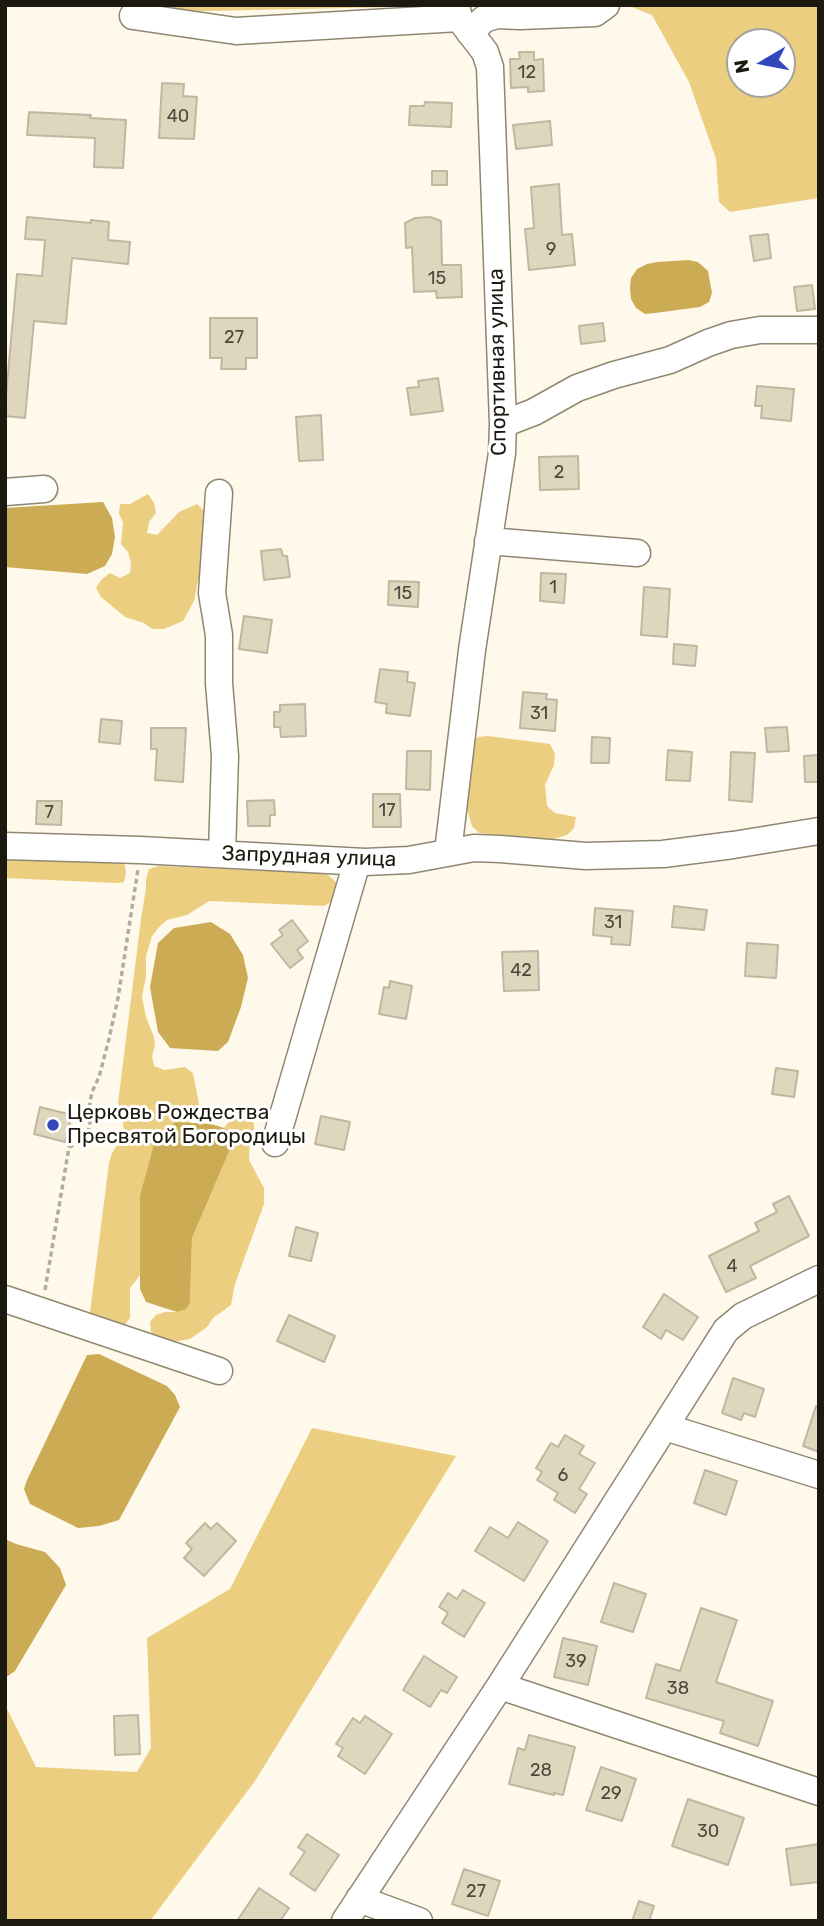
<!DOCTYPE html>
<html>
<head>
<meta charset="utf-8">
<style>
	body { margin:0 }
	#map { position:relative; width:824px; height:1926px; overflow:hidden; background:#fff9eb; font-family:Rubik,sans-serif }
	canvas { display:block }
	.frame { position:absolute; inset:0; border:7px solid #1c1910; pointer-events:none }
	.north { position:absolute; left:726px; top:28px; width:70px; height:70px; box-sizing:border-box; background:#fff; border:2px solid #a4a39f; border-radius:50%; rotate:260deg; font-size:19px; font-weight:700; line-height:28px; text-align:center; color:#1c1910 }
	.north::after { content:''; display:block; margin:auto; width:24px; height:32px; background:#3248ba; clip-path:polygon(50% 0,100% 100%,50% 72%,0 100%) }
</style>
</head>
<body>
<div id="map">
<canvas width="824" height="1926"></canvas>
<div class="frame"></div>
<div class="north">N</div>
</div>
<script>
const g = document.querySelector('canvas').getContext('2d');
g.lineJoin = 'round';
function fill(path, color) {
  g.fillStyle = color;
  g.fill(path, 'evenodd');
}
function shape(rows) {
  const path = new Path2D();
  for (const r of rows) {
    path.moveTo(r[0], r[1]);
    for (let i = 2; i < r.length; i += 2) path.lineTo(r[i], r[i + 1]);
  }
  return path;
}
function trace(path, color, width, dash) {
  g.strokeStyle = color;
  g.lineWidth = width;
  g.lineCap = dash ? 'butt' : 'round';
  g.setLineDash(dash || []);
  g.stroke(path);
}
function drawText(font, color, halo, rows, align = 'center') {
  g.font = font + ' Rubik,sans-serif';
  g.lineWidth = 6;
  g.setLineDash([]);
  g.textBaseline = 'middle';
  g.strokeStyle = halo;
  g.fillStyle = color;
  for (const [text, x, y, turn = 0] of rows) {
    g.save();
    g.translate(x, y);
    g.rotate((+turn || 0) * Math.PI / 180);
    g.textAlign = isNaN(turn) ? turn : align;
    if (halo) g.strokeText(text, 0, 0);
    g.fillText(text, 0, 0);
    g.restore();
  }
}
fill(shape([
	[156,5,488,5,157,12],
	[627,5,819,5,819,198,730,212,719,202,716,159,689,82,652,15],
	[782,42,782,84,740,84,740,42],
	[148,494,154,503,156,513,149,522,147,533,157,535,179,512,197,504,204,511,206,573,198,580,194,601,183,621,164,629,152,629,144,623,125,617,101,597,96,588,101,580,110,573,120,578,130,573,131,563,128,552,121,544,123,523,119,513,120,504,130,504],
	[488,736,550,744,555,754,554,765,545,785,547,806,555,813,576,817,574,828,567,835,547,841,479,833,472,826,466,806,471,744,478,737],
	[5,857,124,861,126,872,124,882,117,883,5,878],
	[159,866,318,873,328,875,336,882,336,893,331,902,324,906,209,901,187,915,167,920,159,927,152,936,146,956,146,976,142,997,146,1017,154,1037,155,1046,152,1056,154,1066,164,1070,185,1067,193,1073,199,1104,197,1114,190,1123,174,1122,140,1196,140,1275,130,1288,130,1318,123,1327,95,1317,90,1312,109,1163,112,1153,124,1135,122,1113,118,1103,141,919,146,888,146,879,149,869],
	[247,1109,253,1117,254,1128,250,1139,249,1160,264,1188,264,1204,235,1284,231,1305,213,1318,207,1327,190,1339,179,1341,158,1340,151,1332,150,1322,156,1315,165,1312,177,1312,185,1309,190,1303,192,1238,231,1147,231,1131,224,1128,237,1111],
	[312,1428,456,1456,255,1781,150,1921,5,1921,5,1705,36,1767,137,1772,151,1748,147,1638,230,1589]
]), '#ecce80');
fill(shape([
	[688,260,698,262,708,271,712,293,709,302,700,307,655,313,645,314,636,308,631,299,630,288,631,278,637,269,647,264,657,262],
	[103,502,112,518,115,537,112,554,105,566,87,574,5,567,5,508],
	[211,922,230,934,243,955,248,978,241,1007,228,1042,218,1051,170,1048,158,1032,150,987,158,943,174,928],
	[175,1122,211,1124,224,1128,231,1131,231,1147,192,1238,190,1303,186,1309,177,1312,146,1302,140,1289,140,1196,154,1144],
	[99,1354,167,1386,175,1395,180,1407,119,1520,99,1526,78,1528,30,1504,24,1489,27,1480,87,1355],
	[5,1539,16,1544,45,1552,60,1568,66,1585,15,1671,5,1678]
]), '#cbab53');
const building = shape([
	[519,52,534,52,534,60,543,59,544,91,528,92,528,87,511,88,510,59,520,59,519,52],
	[162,83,184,84,183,96,197,97,194,139,159,138,162,83],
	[425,102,452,103,451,127,409,125,410,106,424,106,425,102],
	[29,112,91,115,90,118,126,120,123,168,94,167,95,138,27,135,29,112],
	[550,121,552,145,516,149,513,125,550,121],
	[432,171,447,171,447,185,432,185,432,171],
	[559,184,562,235,572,234,575,265,529,270,525,229,534,228,531,187,559,184],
	[27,217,91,223,91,220,109,222,108,240,130,242,128,264,72,258,66,324,34,321,25,418,5,416,5,407,17,274,42,276,45,240,25,239,27,217],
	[430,217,441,221,442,265,461,265,462,297,437,298,436,291,414,292,412,247,406,248,405,223,415,218,430,217],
	[768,234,771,258,754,261,750,236,768,234],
	[812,285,815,309,797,311,794,287,812,285],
	[210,318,257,318,257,358,246,358,246,369,221,369,222,358,210,358,210,318],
	[603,323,605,341,581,344,579,326,603,323],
	[438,378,443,411,411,415,407,388,419,387,418,381,438,378],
	[757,386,794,389,791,421,761,418,762,406,755,406,757,386],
	[321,415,323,460,299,461,296,417,321,415],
	[578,456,579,489,540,490,539,457,578,456],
	[281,549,283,556,287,556,290,577,264,580,261,551,281,549],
	[541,573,566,574,564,603,540,601,541,573],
	[389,581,419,582,418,607,388,605,389,581],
	[644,587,670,589,667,637,641,635,644,587],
	[244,616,272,620,267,653,239,649,244,616],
	[674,644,697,646,695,666,673,664,674,644],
	[380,669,408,672,407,682,415,683,410,716,386,713,387,704,375,702,380,669],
	[523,692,547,694,546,699,557,700,555,731,520,728,523,692],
	[305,704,306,736,281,737,280,727,274,727,274,712,280,712,280,705,305,704],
	[101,719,122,721,120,744,99,742,101,719],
	[787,727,789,751,767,752,765,728,787,727],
	[151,728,186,728,183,782,155,780,157,749,151,749,151,728],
	[592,737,610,738,609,763,591,763,592,737],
	[668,750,692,752,690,781,666,780,668,750],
	[407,751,431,751,430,790,406,789,407,751],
	[731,752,755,753,752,802,729,800,731,752],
	[819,755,819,782,805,782,804,756,819,755],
	[373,794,400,794,401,827,373,827,373,794],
	[274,800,275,815,270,815,270,826,248,826,247,801,274,800],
	[37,801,62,801,61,825,36,824,37,801],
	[674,906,707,910,704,930,672,927,674,906],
	[595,908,633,911,630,945,611,944,612,937,593,935,595,908],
	[292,920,308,941,297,950,303,958,290,968,271,944,283,935,279,930,292,920],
	[747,943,778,945,776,978,745,976,747,943],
	[538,951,539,990,504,991,502,952,538,951],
	[390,981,412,986,406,1019,379,1014,384,987,389,988,390,981],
	[776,1068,798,1071,794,1097,772,1094,776,1068],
	[40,1107,72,1115,65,1142,34,1134,40,1107],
	[321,1116,350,1122,344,1150,315,1144,321,1116],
	[789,1196,809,1236,750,1266,756,1278,726,1292,709,1256,759,1231,755,1223,777,1212,773,1204,789,1196],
	[296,1227,318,1233,311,1261,289,1256,296,1227],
	[664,1294,698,1317,683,1340,666,1330,661,1339,643,1327,664,1294],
	[289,1315,335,1336,324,1362,277,1341,289,1315],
	[733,1378,764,1389,755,1417,744,1413,741,1420,722,1413,733,1378],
	[816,1406,819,1406,819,1452,803,1446,816,1406],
	[565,1435,584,1446,579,1454,595,1463,579,1489,587,1494,575,1513,554,1500,558,1493,537,1480,542,1472,536,1468,551,1443,558,1447,565,1435],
	[705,1470,737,1481,726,1515,694,1503,705,1470],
	[518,1522,548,1541,524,1581,475,1551,490,1527,508,1538,518,1522],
	[205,1523,211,1529,217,1523,236,1541,204,1576,184,1558,192,1549,186,1543,205,1523],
	[614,1583,646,1594,633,1632,601,1622,614,1583],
	[463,1590,485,1603,464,1637,442,1623,448,1613,439,1607,448,1593,457,1599,463,1590],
	[701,1608,737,1620,716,1682,773,1701,758,1746,720,1733,724,1721,646,1698,656,1664,680,1671,701,1608],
	[563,1638,597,1646,588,1685,554,1677,563,1638],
	[424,1656,457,1677,447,1693,441,1690,430,1707,403,1690,424,1656],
	[138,1715,140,1754,115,1755,114,1716,138,1715],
	[365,1716,392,1734,365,1774,338,1756,343,1748,336,1744,353,1718,360,1723,365,1716],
	[529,1735,575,1747,563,1795,554,1793,554,1795,509,1784,518,1748,525,1750,529,1735],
	[601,1767,636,1779,622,1821,586,1810,601,1767],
	[688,1799,744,1818,728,1865,672,1846,688,1799],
	[307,1834,339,1855,315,1891,290,1874,305,1852,298,1847,307,1834],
	[819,1844,819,1882,791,1885,786,1849,819,1844],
	[464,1869,500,1881,488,1916,452,1904,464,1869],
	[259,1888,289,1908,280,1921,237,1921,259,1888],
	[639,1901,654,1906,649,1921,632,1921,639,1901]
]);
fill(building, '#dfd6be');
trace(building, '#c0b7a0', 2);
const minor = shape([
	[133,16,236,31,459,18],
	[470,33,484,19,497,15,520,16,595,13,606,5],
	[503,424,534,412,577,388,614,375,670,360,708,343,731,335,760,330,819,330],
	[5,492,44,489],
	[219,493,212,593,219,635,219,683,225,756,222,854],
	[488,541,637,553],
	[5,846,140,850,365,862,409,860,474,848,500,849,586,856,663,854,733,845,819,831],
	[448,852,472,650,502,453,503,424,490,67,485,52,459,18,456,5],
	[275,1143,357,862],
	[5,1299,219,1371],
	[665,1427,819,1475],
	[500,1686,819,1792],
	[359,1899,419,1921],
	[345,1921,500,1686,726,1330,743,1316,819,1279]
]);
trace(minor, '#8f8771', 29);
trace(shape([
	[45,1290,69,1147,80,1143,86,1138,90,1125,89,1108,92,1092,99,1077,109,1039,118,998,138,869]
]), '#b1aca0', 3.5, [5, 3.5]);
trace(minor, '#fff', 26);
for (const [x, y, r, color] of [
	[53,1125,7,"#3248ba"]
]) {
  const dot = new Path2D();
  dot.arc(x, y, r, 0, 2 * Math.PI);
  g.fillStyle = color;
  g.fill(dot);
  trace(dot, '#fff', 2.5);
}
drawText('18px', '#4d483c', null, [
	["12",527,73],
	["40",178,117],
	["9",551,250],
	["15",437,279],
	["27",234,338],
	["2",559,473],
	["1",553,588],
	["15",403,594],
	["31",539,714],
	["17",387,811],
	["7",49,813],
	["31",613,923],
	["42",521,971],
	["4",732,1267],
	["6",563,1476],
	["39",576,1662],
	["38",678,1689],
	["28",541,1771],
	["29",611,1794],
	["30",708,1832],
	["27",476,1892]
]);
drawText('21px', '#1c1910', '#fff', [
	["Спортивная улица",498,362,-91],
	["Запрудная улица",309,857,2]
]);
drawText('21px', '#1c1910', '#fff', [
	["Церковь Рождества",67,1113],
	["Пресвятой Богородицы",67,1137]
], 'left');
</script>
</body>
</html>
